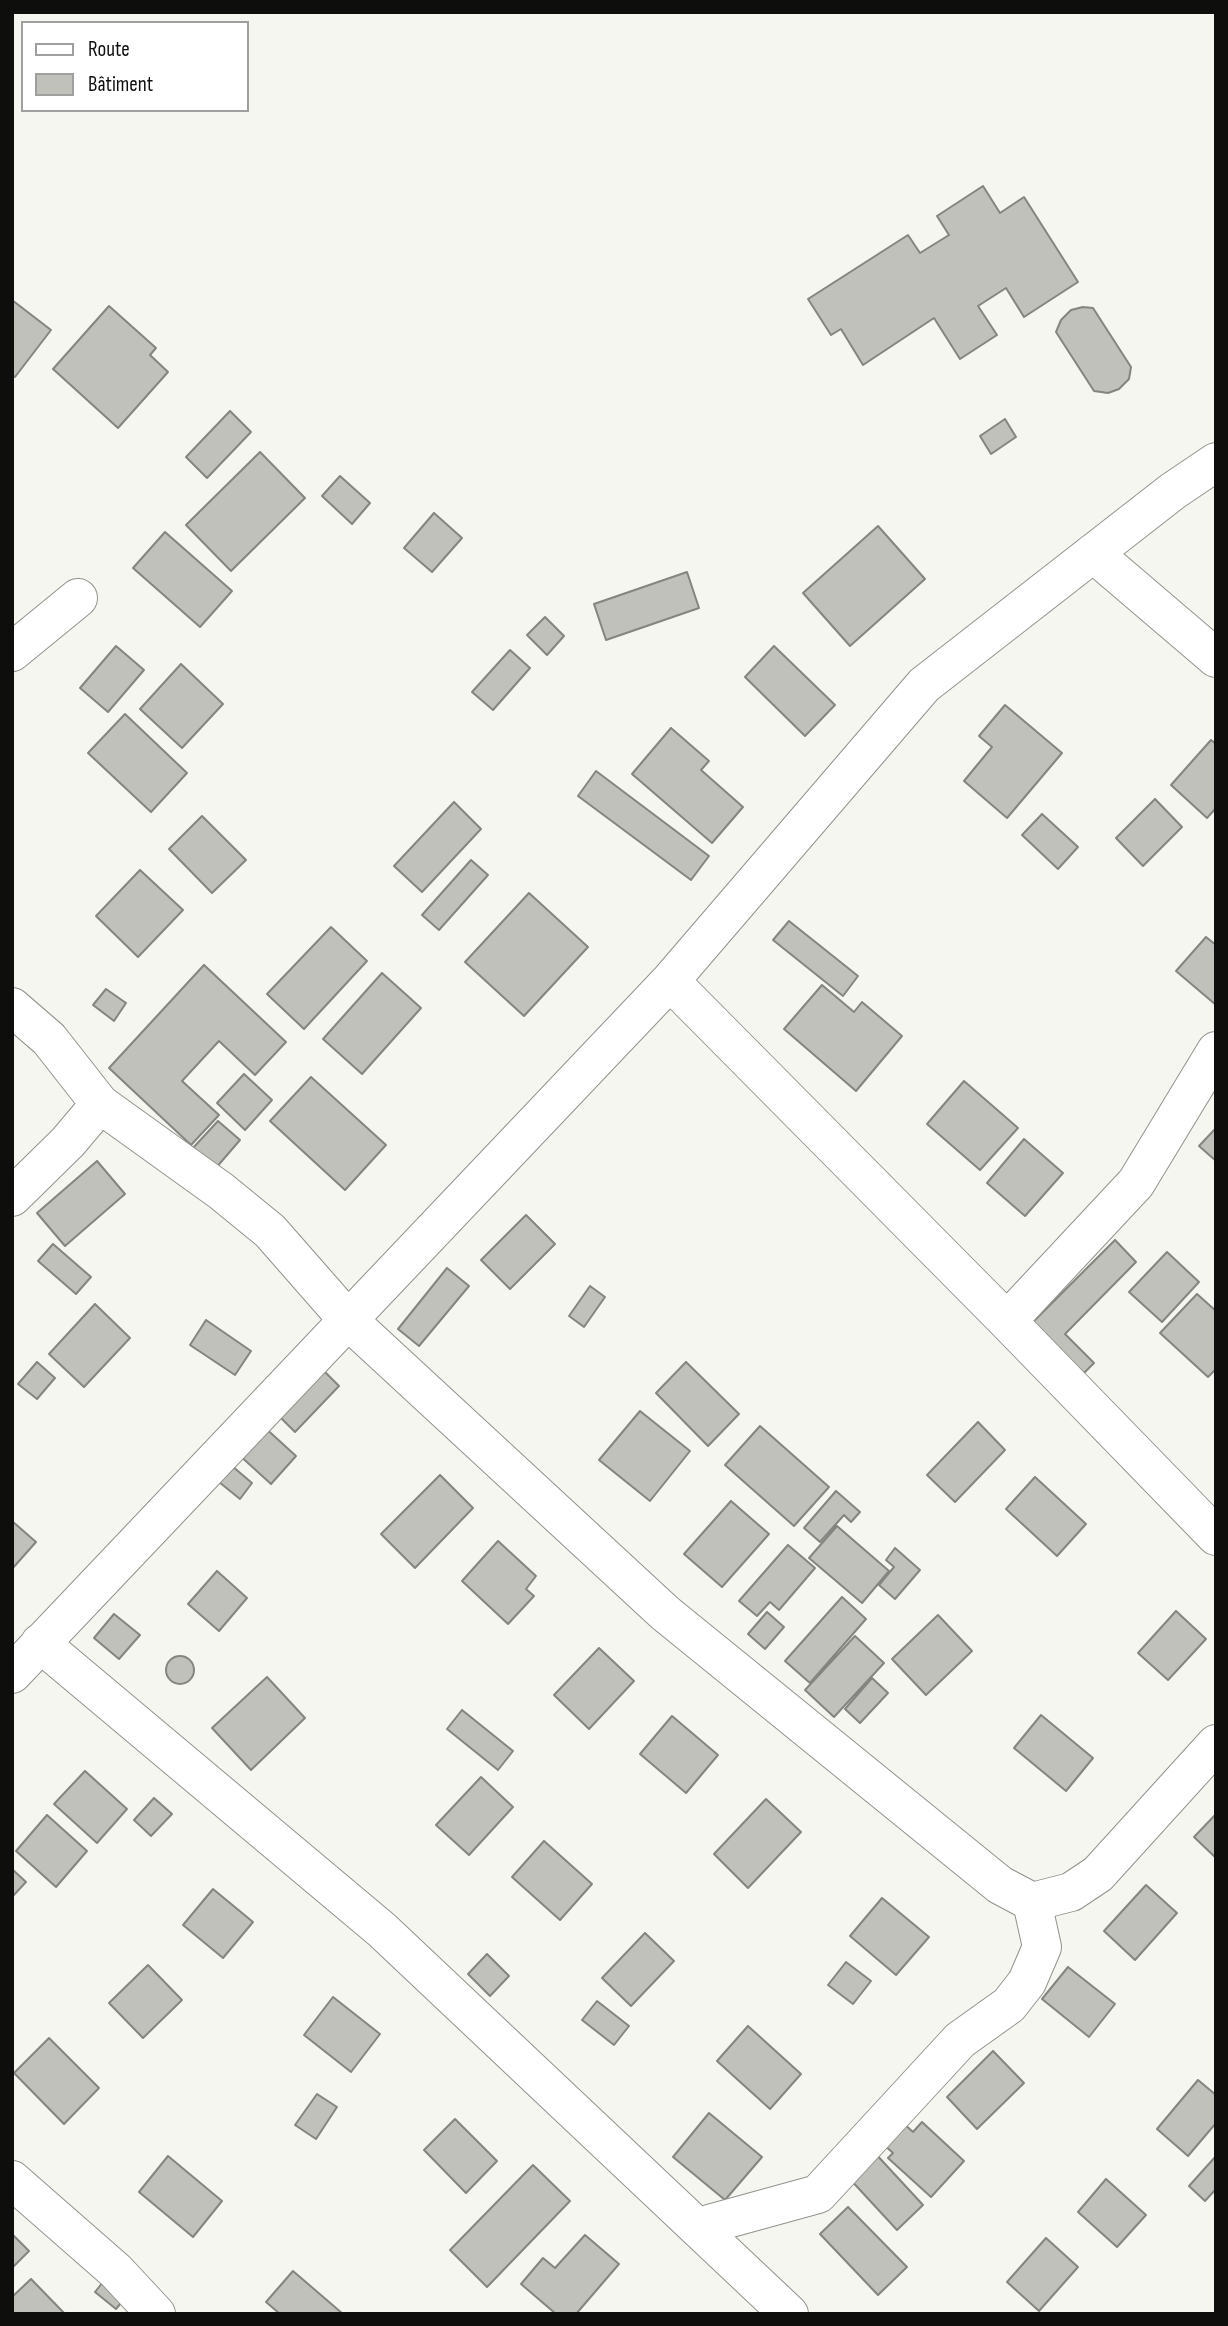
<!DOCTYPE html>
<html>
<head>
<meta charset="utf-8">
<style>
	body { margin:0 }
	#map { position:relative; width:1228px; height:2326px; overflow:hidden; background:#f5f6f0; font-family:"Sofia Sans Condensed",sans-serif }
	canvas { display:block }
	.frame { position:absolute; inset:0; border:14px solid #0e0f0d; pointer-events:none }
	.legend { position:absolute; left:21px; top:21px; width:228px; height:91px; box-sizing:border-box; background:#fff; border:2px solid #9f9f9e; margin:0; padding:9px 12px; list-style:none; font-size:21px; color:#0e0f0d }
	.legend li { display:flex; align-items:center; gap:14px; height:35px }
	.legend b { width:35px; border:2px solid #9f9f9e }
</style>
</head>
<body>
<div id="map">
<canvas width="1228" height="2326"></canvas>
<div class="frame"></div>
<ul class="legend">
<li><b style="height:9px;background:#fff"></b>Route</li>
<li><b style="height:19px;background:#c0c1bb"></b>Bâtiment</li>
</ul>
</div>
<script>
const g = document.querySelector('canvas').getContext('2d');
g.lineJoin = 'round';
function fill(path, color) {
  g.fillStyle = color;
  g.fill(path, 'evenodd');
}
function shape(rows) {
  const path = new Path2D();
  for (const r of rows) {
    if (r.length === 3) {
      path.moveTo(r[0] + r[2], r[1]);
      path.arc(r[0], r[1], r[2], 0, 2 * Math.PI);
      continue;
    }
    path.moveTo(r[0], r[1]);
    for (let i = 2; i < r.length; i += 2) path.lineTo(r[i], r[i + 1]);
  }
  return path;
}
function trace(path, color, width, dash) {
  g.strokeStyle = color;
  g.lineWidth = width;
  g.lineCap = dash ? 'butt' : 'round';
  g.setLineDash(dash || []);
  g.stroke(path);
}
const building = shape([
	[983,186,1000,213,1024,197,1078,282,1024,317,1006,288,978,306,997,335,960,359,934,318,863,365,841,329,831,335,808,299,908,235,920,253,949,235,937,216,983,186],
	[12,300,51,330,15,377,12,375,12,300],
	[109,306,156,348,150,355,168,372,118,428,53,369,109,306],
	[1083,307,1093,308,1131,367,1129,379,1119,389,1108,393,1094,391,1056,332,1061,320,1071,310,1083,307],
	[230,411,251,432,207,478,186,457,230,411],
	[1005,419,1016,437,991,454,980,436,1005,419],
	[260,452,305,498,231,571,186,525,260,452],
	[340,476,370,503,352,524,322,496,340,476],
	[434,513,462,538,432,572,404,548,434,513],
	[878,526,925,579,850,646,803,593,878,526],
	[165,532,232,591,200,627,133,568,165,532],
	[687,572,699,608,606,640,594,604,687,572],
	[545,617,564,636,547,655,527,635,545,617],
	[116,646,144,670,108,712,80,688,116,646],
	[774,646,835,705,805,736,745,677,774,646],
	[510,650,530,668,493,710,472,692,510,650],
	[181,664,223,704,182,748,140,709,181,664],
	[1005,705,1062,753,1007,818,964,781,992,747,979,736,1005,705],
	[125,714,187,773,151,812,88,753,125,714],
	[671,728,709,761,701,770,743,807,712,843,632,774,671,728],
	[1211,740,1216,744,1216,808,1207,818,1171,785,1211,740],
	[596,771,709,856,691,880,578,796,596,771],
	[1155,799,1182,827,1143,866,1116,838,1155,799],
	[454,802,481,829,422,892,394,866,454,802],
	[1042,814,1078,847,1058,869,1022,835,1042,814],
	[202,816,246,860,212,893,169,849,202,816],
	[471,860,488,875,439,930,422,915,471,860],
	[140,870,183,910,138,957,96,916,140,870],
	[529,893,588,947,524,1016,465,962,529,893],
	[789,921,858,976,843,996,773,940,789,921],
	[331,927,367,961,304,1029,267,994,331,927],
	[1206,937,1216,945,1216,1005,1176,971,1206,937],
	[204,965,286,1042,255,1075,219,1041,182,1081,219,1115,191,1145,109,1068,204,965],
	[382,973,421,1008,362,1074,323,1039,382,973],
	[822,985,854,1012,862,1002,902,1036,856,1091,784,1029,822,985],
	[106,989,126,1003,114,1021,93,1005,106,989],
	[244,1074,272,1100,245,1130,217,1103,244,1074],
	[311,1077,386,1145,345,1190,270,1121,311,1077],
	[964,1081,1018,1128,980,1170,927,1124,964,1081],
	[218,1121,240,1140,215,1169,192,1149,218,1121],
	[1216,1128,1216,1161,1199,1146,1216,1128],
	[1024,1139,1063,1173,1025,1216,987,1183,1024,1139],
	[97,1161,125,1194,65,1246,37,1213,97,1161],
	[526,1215,555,1244,510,1289,481,1260,526,1215],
	[1115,1240,1136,1262,1065,1334,1094,1363,1076,1381,1025,1330,1115,1240],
	[53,1244,91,1277,76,1294,38,1261,53,1244],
	[1167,1252,1199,1282,1162,1322,1129,1292,1167,1252],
	[447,1268,469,1286,419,1346,398,1329,447,1268],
	[590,1286,605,1297,584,1327,569,1316,590,1286],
	[1197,1294,1216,1311,1216,1369,1208,1377,1160,1333,1197,1294],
	[95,1304,130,1338,84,1387,49,1354,95,1304],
	[206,1320,251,1351,235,1375,190,1345,206,1320],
	[37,1362,55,1378,37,1399,18,1384,37,1362],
	[686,1362,739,1414,708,1446,656,1393,686,1362],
	[318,1365,339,1386,295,1432,274,1411,318,1365],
	[640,1411,690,1451,650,1501,599,1460,640,1411],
	[978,1422,1005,1450,955,1502,927,1475,978,1422],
	[262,1425,296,1456,271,1484,237,1453,262,1425],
	[760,1426,829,1487,794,1526,725,1465,760,1426],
	[232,1466,252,1483,240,1499,219,1482,232,1466],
	[440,1475,473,1508,415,1568,381,1534,440,1475],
	[1035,1477,1086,1524,1057,1556,1006,1509,1035,1477],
	[836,1491,860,1512,851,1522,844,1515,820,1542,804,1528,836,1491],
	[731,1501,769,1534,722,1587,684,1554,731,1501],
	[12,1521,36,1542,12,1569,12,1521],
	[837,1526,889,1571,862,1603,809,1558,837,1526],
	[498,1541,536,1576,526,1589,534,1596,508,1624,462,1581,498,1541],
	[788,1545,815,1568,779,1610,770,1602,757,1616,739,1601,788,1545],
	[895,1548,920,1570,895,1599,879,1585,894,1567,886,1560,895,1548],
	[217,1571,247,1598,219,1631,188,1604,217,1571],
	[842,1597,866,1619,810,1683,785,1661,842,1597],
	[1176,1611,1206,1639,1168,1680,1138,1653,1176,1611],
	[767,1612,784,1627,765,1649,748,1634,767,1612],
	[114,1614,140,1635,119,1659,94,1638,114,1614],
	[938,1615,972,1651,926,1695,892,1659,938,1615],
	[855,1636,884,1663,834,1717,805,1690,855,1636],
	[599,1648,634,1681,589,1729,554,1695,599,1648],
	[180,1670,14],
	[267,1677,305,1718,251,1770,212,1728,267,1677],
	[872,1678,888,1693,860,1723,845,1709,872,1678],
	[462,1710,513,1751,498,1770,447,1729,462,1710],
	[1041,1715,1093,1758,1066,1791,1014,1748,1041,1715],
	[672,1716,718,1755,686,1793,640,1754,672,1716],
	[85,1771,127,1809,97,1843,54,1804,85,1771],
	[481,1777,513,1807,469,1855,436,1825,481,1777],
	[154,1798,172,1814,151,1836,134,1820,154,1798],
	[766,1799,801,1832,748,1888,714,1854,766,1799],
	[1216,1814,1216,1858,1194,1837,1216,1814],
	[47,1815,87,1851,56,1887,16,1851,47,1815],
	[544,1841,592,1884,560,1920,512,1877,544,1841],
	[12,1869,26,1882,12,1897,12,1869],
	[1146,1885,1177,1913,1135,1960,1104,1931,1146,1885],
	[213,1889,253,1922,223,1958,183,1925,213,1889],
	[882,1898,929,1937,896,1975,850,1936,882,1898],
	[645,1933,674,1961,631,2006,602,1978,645,1933],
	[487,1954,509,1976,490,1996,468,1974,487,1954],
	[846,1962,871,1981,853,2004,828,1985,846,1962],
	[148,1965,182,2000,143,2038,109,2003,148,1965],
	[1068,1967,1115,2004,1089,2037,1042,1999,1068,1967],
	[333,1997,380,2034,351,2072,304,2035,333,1997],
	[597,2001,629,2026,614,2045,582,2020,597,2001],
	[748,2026,801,2074,770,2109,717,2061,748,2026],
	[49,2038,99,2088,64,2124,14,2073,49,2038],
	[993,2051,1024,2083,977,2129,947,2097,993,2051],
	[1198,2080,1216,2095,1216,2123,1188,2156,1157,2129,1198,2080],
	[317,2094,337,2107,316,2139,295,2125,317,2094],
	[709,2113,762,2157,725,2200,673,2157,709,2113],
	[455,2119,497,2161,466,2193,424,2150,455,2119],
	[902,2122,913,2132,922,2122,964,2161,931,2197,888,2158,893,2153,882,2143,902,2122],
	[874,2152,923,2205,897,2230,848,2177,874,2152],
	[168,2156,222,2201,193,2237,139,2192,168,2156],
	[1216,2156,1216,2189,1205,2201,1189,2186,1216,2156],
	[533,2165,570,2201,487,2287,450,2250,533,2165],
	[1106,2179,1146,2215,1117,2247,1078,2212,1106,2179],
	[848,2207,907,2267,878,2295,820,2234,848,2207],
	[12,2234,29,2251,12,2268,12,2234],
	[585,2235,619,2264,576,2314,556,2314,521,2284,543,2258,555,2268,585,2235],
	[1046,2238,1078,2267,1039,2311,1007,2282,1046,2238],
	[293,2271,343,2314,280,2314,266,2302,293,2271],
	[110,2273,131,2291,116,2309,95,2292,110,2273],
	[31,2279,65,2314,12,2314,12,2297,31,2279]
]);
fill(building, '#c0c1bb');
trace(building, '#848580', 2);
const minor = shape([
	[1093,553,1216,658],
	[12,652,78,598],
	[670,981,1007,1321,1216,1536],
	[12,1007,49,1039,100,1104,221,1191,270,1231,348,1320,665,1613,1000,1885,1032,1902,1071,1892,1098,1874,1216,1744],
	[12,1197,68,1142,100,1104],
	[1007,1321,1136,1183,1216,1051],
	[40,1643,382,1930,789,2314],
	[12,1674,670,981,924,685,1173,491,1216,462],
	[12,2180,116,2271,156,2314],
	[698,2227,818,2194,960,2040,1009,2005,1027,1982,1042,1947,1032,1902]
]);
trace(minor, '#92938d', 40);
trace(minor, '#fff', 38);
</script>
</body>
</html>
